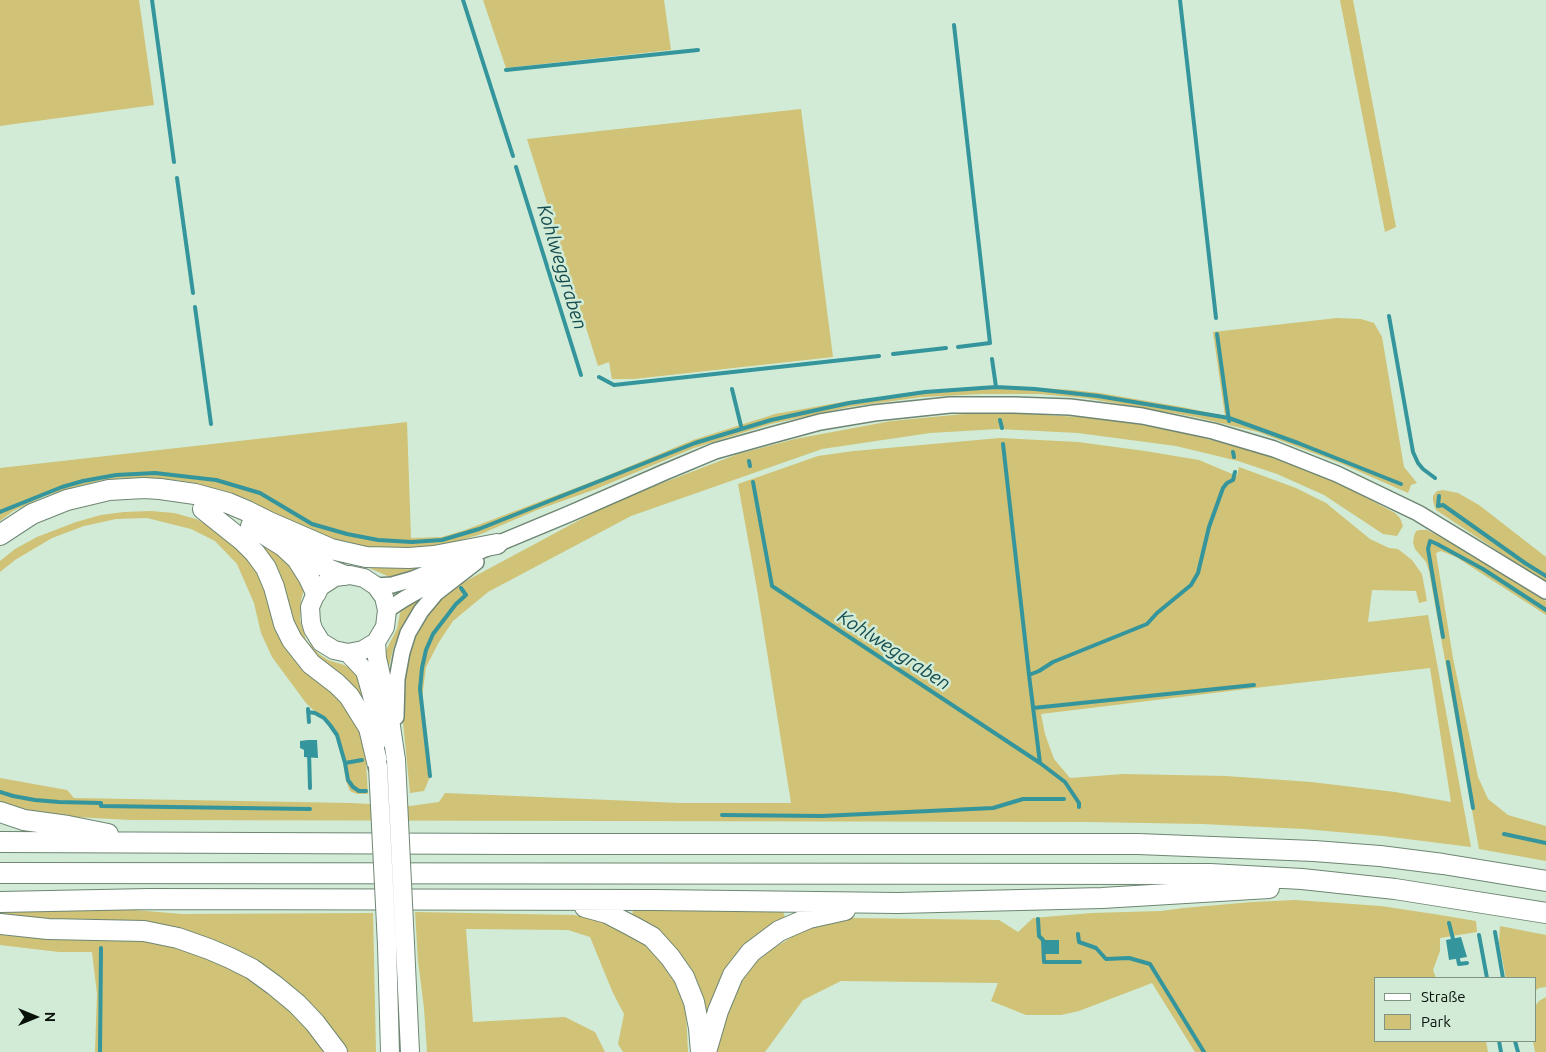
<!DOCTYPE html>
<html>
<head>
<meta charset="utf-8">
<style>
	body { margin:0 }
	#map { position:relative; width:1546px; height:1052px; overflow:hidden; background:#d1ebd6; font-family:Ubuntu,sans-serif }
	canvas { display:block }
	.legend { position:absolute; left:1374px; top:977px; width:162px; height:65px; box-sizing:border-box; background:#d1ebd6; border:1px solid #819484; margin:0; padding:6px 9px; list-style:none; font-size:15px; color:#08110a }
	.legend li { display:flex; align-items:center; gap:10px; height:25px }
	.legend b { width:25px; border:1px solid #819484 }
	.north { position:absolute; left:10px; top:992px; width:50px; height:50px; -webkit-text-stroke:4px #d1ebd6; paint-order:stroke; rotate:90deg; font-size:14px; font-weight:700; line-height:20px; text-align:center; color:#08110a }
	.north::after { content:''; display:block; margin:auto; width:18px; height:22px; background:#08110a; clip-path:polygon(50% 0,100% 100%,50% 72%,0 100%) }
</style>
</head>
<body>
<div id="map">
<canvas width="1546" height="1052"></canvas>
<ul class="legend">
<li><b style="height:6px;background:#fff"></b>Straße</li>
<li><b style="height:14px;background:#d0c276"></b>Park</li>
</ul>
<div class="north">N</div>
</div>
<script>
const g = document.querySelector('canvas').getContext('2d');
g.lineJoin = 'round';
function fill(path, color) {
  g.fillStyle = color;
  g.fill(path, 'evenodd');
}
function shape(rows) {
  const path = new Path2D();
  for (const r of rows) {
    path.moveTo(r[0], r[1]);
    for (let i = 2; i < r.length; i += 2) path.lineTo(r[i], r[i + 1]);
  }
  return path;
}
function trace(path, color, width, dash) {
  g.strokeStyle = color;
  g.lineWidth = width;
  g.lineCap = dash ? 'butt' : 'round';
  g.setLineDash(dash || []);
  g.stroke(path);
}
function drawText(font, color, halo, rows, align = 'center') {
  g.font = font + ' Ubuntu,sans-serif';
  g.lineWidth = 5;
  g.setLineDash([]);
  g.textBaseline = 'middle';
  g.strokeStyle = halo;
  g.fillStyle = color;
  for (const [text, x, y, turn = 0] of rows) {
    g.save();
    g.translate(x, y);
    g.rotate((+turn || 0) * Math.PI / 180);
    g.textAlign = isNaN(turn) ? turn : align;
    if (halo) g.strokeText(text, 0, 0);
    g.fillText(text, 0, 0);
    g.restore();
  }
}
fill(shape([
	[0,0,139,0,154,105,0,126],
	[483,0,664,0,671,50,506,68],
	[1340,0,1353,0,1396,227,1385,232],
	[801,109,833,357,634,379,612,379,609,362,598,366,527,139],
	[1337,318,1361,319,1374,323,1382,337,1404,467,1417,483,1411,485,1408,493,1340,463,1258,432,1195,417,1085,398,1039,394,982,394,922,397,849,407,771,424,694,448,596,489,537,510,481,534,452,543,427,548,363,547,331,540,295,525,247,499,227,492,190,482,157,478,127,478,103,480,75,487,45,496,13,511,0,521,0,468,407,422,411,538,442,537,465,530,599,479,693,440,775,414,848,401,933,391,1007,386,1072,390,1100,393,1182,407,1225,416,1213,332],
	[1010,413,1096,418,1149,426,1200,437,1268,455,1307,470,1354,491,1395,513,1400,518,1403,526,1397,536,1383,534,1324,495,1277,474,1238,461,1176,446,1078,433,998,429,930,433,822,449,631,516,488,592,453,621,439,642,426,667,422,698,430,777,424,791,410,793,402,712,403,669,415,635,426,617,451,589,613,502,738,454,795,439,891,421,964,414],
	[1000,438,1078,442,1145,451,1199,460,1237,476,1239,467,1296,488,1326,503,1370,539,1389,548,1398,549,1412,560,1422,574,1427,601,1419,603,1416,591,1372,590,1368,622,1428,615,1471,847,1383,836,1304,829,1202,824,1088,822,130,820,39,815,0,804,0,778,67,790,74,798,350,803,410,806,439,802,445,793,680,803,791,803,757,589,738,484,818,456,854,451],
	[1430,668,1451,802,1395,792,1311,782,1226,776,1123,774,1070,778,1054,759,1045,734,1041,714,1263,687],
	[1443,490,1458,493,1479,505,1546,557,1546,583,1436,510,1433,501,1433,496,1437,491],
	[151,511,174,513,196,519,212,527,245,553,360,730,365,749,368,794,357,794,350,791,346,781,343,761,337,738,326,722,306,703,272,657,261,633,254,603,237,564,215,541,191,529,147,518,116,519,84,526,52,538,15,560,0,572,0,561,15,549,37,537,76,522,101,515,124,512],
	[1420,530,1427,530,1457,546,1546,601,1546,615,1456,557,1441,551,1436,553,1453,658,1478,777,1488,799,1508,815,1546,826,1546,861,1479,849,1429,571,1426,562,1415,549,1413,543,1414,536,1416,531],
	[252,533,285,554,305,586,301,600,300,620,306,640,319,654,328,660,344,665,356,671,368,709,305,645],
	[323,557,444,562,392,578,360,564,335,563],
	[426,594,415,607,401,630,393,649,387,675,385,652,397,629,400,613,406,605],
	[1295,900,1381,906,1434,914,1476,921,1477,932,1440,938,1440,951,1433,970,1436,978,1375,978,1375,1041,1486,1041,1488,1052,1195,1052,1152,983,1079,1011,1061,1015,1026,1015,991,1001,998,983,841,981,803,1000,765,1052,717,1052,728,1010,742,981,756,962,774,948,805,929,828,922,852,918,999,920,1018,932,1033,918,1092,913,1161,911,1184,908,1252,902],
	[0,908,123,909,182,914,373,913,376,1052,346,1052,246,958,83,922,0,916],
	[782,909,785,917,770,925,753,939,709,1012,703,1011,649,926,632,915,633,910],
	[415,912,574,915,593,918,613,925,641,941,656,955,681,991,686,1012,688,1052,623,1052,618,1044,624,1014,613,993,590,937,568,930,466,929,473,1022,565,1017,595,1032,605,1052,427,1052,424,1008,418,961],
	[1500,926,1546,935,1546,987,1539,988,1535,991,1535,978,1506,978,1499,943],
	[0,935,127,939,155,942,203,955,237,971,271,994,309,1030,325,1052,95,1052,97,994,92,952,59,952,0,945],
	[1546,997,1546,1052,1535,1052,1533,1041,1535,1041,1535,1006,1539,1001]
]), '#d0c276');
fill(shape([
	[308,740,317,740,318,758,304,757,304,750,300,748,300,741],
	[1461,937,1467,957,1449,960,1446,940],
	[1043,940,1059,940,1059,954,1043,954]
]), '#35959c');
trace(shape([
	[152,0,174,162],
	[463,0,513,156],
	[1180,0,1216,318],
	[954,25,990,343,958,347],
	[506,70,698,50],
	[516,167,581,375],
	[177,178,193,293],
	[195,307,211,424],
	[1389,316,1413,452,1418,463,1423,469,1435,478],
	[1217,334,1229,421],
	[893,354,946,348],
	[992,359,996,387],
	[599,377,614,385,879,356],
	[732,389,741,426],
	[1000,420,1002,428],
	[1003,444,1029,675,1040,763],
	[1233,452,1234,457],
	[749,461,750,466],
	[753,482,772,586,1040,763,1065,782,1079,803,1079,807],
	[1439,496,1438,506,1443,505,1525,563,1546,576],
	[0,512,62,487,83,481,116,475,155,473,216,480,260,493,312,524,347,534,378,540,412,542,442,540,479,529,695,443,771,420,849,403,925,392,996,387,1035,389,1098,396,1229,418,1298,443,1401,484],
	[1443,637,1428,549,1430,541,1437,544,1483,569,1546,610],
	[1448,662,1473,808],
	[1029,675,1039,671,1053,662,1147,624,1157,613,1191,585,1198,573,1209,527,1223,488,1227,483,1233,480,1235,472],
	[1033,708,1254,685],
	[308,709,309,722],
	[308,712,315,713,324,718,330,725,337,735,345,763,362,760],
	[309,752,310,788],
	[345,763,348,780,353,787,359,791,366,791],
	[430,776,420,689,422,668,426,650,433,634,456,604,466,595,461,588],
	[0,792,13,796,35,800,59,802,101,803,101,806,310,809],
	[722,815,822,816,993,808,1023,799,1064,799],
	[1504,834,1546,843],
	[1038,919,1039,936,1043,940,1044,962,1080,962],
	[1449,923,1454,943],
	[1495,932,1503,978],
	[1078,934,1079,942,1096,948,1106,959,1129,958,1150,964,1204,1052],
	[1479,935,1487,978],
	[1457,954,1459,964,1467,963],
	[1499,1041,1501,1052],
	[1515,1041,1518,1052],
	[100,1052,101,948]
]), '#35959c', 4);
const secondary = shape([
	[376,586,392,585,413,579,569,514,665,472,715,451,772,435,820,422,874,413,950,405,1014,405,1070,407,1142,416,1213,431,1274,449,1337,474,1418,513,1546,591],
	[387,610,404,599,446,575],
	[396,717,397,679,402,652,408,633,421,611,436,593,476,562]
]);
const primary = shape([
	[376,642,377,658,388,706,396,760],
	[348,653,363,650,376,642,385,627,387,610,384,597,376,586,364,578,350,575,335,577,321,586,316,593,310,607,311,622,313,629,321,642,334,650,348,653,365,671,374,703,377,742],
	[405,944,410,1052],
	[387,945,390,1052]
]);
const highway = shape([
	[203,509,243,541,255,553,266,568,274,587,284,624,292,640,311,664,337,684,349,696,369,728,378,766],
	[251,526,283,546,297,559,309,578,316,593],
	[0,535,32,514,67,500,109,490,144,488,160,489,195,494,228,503,247,511,269,522,331,549,366,557,409,558,434,556,497,544],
	[294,543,328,569,343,575],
	[0,812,24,820,68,826,108,834],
	[0,842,516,844,1138,844,1314,851,1380,856,1443,864,1546,881],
	[0,873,1210,874,1302,879,1395,889,1546,913],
	[0,902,149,899,654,900,898,903,1102,898,1269,888],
	[585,907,607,913,632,926,652,937,670,957,684,977,694,1002,699,1028,701,1052],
	[0,924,48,929,144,931,178,938,209,949,230,958,252,969,274,985,297,1004,315,1023,337,1052],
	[706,1052,718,1011,733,975,751,952,779,931,809,918,845,910]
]);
trace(secondary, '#6e8673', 18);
trace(primary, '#6e8673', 20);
trace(highway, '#6e8673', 22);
trace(secondary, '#fff', 15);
trace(primary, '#fff', 18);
trace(highway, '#fff', 20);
const primaryBridge = shape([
	[396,760,405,944],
	[378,766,387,945]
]);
trace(primaryBridge, '#6e8673', 20, []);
trace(primaryBridge, '#fff', 18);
drawText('italic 19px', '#144c50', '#d1ebd6', [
	["Kohlweggraben",562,267,73],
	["Kohlweggraben",894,650,33]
]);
</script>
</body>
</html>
